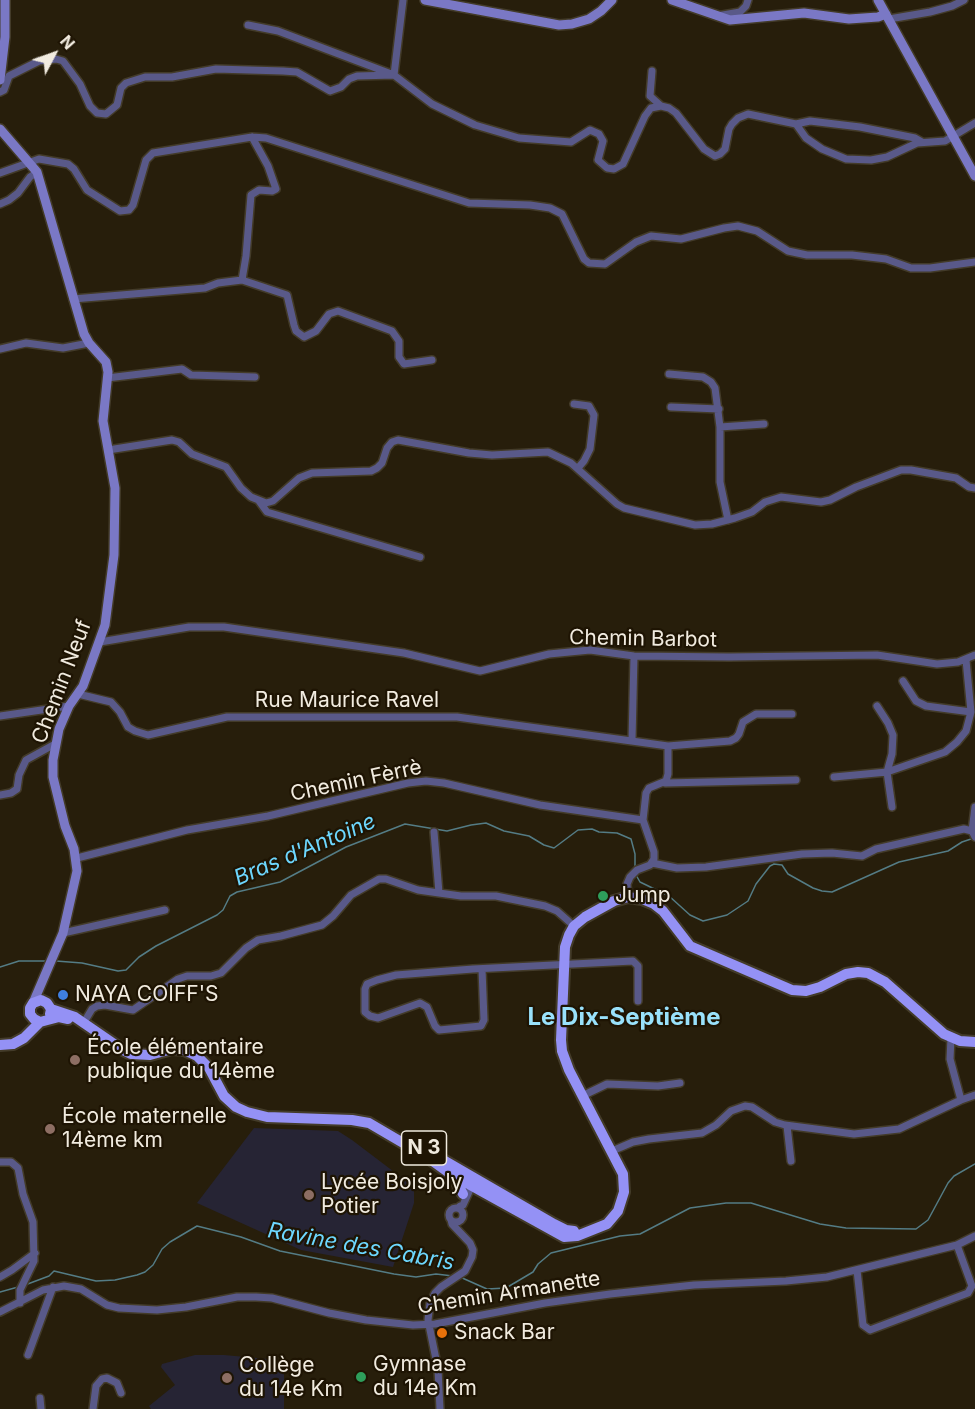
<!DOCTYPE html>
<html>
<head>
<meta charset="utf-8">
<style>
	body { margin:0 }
	#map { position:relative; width:975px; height:1409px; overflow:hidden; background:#271e0b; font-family:Inter,sans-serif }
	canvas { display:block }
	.north { position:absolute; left:24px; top:24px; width:60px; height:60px; -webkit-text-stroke:4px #1e1403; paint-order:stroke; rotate:49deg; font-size:16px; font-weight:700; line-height:24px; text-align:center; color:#f1ebdf }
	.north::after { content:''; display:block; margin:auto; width:21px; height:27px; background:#f1ebdf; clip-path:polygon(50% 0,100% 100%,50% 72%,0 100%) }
</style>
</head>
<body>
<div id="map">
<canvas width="975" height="1409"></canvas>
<div class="north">N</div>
</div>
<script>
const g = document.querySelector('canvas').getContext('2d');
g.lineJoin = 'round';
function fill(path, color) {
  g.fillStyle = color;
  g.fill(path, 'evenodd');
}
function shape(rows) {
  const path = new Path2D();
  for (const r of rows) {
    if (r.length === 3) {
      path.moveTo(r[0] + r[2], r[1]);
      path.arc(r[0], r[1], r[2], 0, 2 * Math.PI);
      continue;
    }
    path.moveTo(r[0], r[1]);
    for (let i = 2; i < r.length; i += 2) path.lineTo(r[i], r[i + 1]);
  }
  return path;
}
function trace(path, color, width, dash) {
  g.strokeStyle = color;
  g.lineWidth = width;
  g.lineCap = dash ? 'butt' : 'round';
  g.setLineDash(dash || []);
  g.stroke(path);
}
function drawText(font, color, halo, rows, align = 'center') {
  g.font = font + ' Inter,sans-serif';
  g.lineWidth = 4.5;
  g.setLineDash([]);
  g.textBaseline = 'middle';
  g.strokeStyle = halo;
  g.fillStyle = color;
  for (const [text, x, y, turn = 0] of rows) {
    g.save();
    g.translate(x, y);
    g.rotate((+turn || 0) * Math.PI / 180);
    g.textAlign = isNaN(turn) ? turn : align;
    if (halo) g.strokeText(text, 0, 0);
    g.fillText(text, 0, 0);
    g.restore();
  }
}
fill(shape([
	[254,1128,338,1131,352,1140,414,1187,414,1203,393,1267,301,1250,197,1203],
	[195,1355,224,1355,268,1359,284,1371,284,1409,151,1409,149,1406,175,1385,161,1367,162,1364]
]), '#262434');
trace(shape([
	[636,875,640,882,669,896,690,915,703,921,727,915,748,901,756,884,770,866,774,864,782,865,788,874,813,888,822,891,832,892,899,862,948,851,962,842,971,839],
	[56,961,82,963,118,971,126,970,139,957,156,946,217,915,223,910,230,896,237,892,280,882,346,847,405,824,447,831,471,825,486,823,504,831,529,836,544,845,554,848,578,830,592,829,599,832,617,833,631,839,635,854,635,868],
	[0,967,19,961,45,961],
	[460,1277,487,1289,506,1288,533,1272,538,1264,551,1253,620,1236,640,1234,690,1208,726,1203,751,1203,820,1224,846,1228,916,1229,928,1220,948,1183,954,1176,975,1164],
	[25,1285,49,1276,54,1271,96,1281,115,1280,137,1275,145,1272,153,1265,162,1249,170,1242,197,1226,241,1237,280,1251,394,1274,416,1277,436,1274,453,1276],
	[0,1292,18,1287]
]), '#547c85', 1.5);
const street = shape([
	[717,16,740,12,746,6,748,0],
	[889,19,930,12,952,6,964,0],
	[248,25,278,31,394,75,403,0],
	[652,71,650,96,661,106],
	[0,92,4,90,9,76,39,61,56,59,63,61,80,84,90,106,97,113,106,114,117,105,121,88,126,83,145,77,172,77,216,69,283,71,297,72,330,91,341,87,349,79,357,76,394,75,432,104,475,125,519,138,571,142,590,130,599,134,603,141,598,160,607,168,614,169,623,164,645,116,651,108,661,106,669,108,676,113,704,149,715,156,720,154,725,149,729,129,732,124,738,118,748,114,796,124,806,138,822,149,846,159,871,160,887,157,917,143,945,141,975,123],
	[796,124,810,121,860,127,915,138,922,142],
	[0,173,39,159,68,164,74,169,87,190,120,211,129,210,133,205,146,160,153,153,252,137,266,138,469,203,530,205,550,208,562,214,584,259,589,263,605,264,636,242,651,236,681,239,724,228,738,226,757,231,788,251,807,255,852,255,886,259,911,268,930,268,975,262],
	[0,204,9,200,18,193,30,177,37,172],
	[242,280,246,256,251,195,259,190,272,191,276,189,268,166,252,137],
	[73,299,205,288,218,283,242,280,287,295,294,325,296,331,304,337,316,331,329,314,338,311,392,331,399,341,399,357,404,364,432,360],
	[0,349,26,343,63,348,89,343],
	[669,374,703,377,711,382,715,388,720,427,720,482,728,520],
	[107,378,182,369,191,375,255,377],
	[574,404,589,406,594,415,590,449,584,461,578,468],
	[671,407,719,409],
	[720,427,764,424],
	[108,450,172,440,179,442,192,454,226,467,241,488,251,497,266,503,273,501,299,478,312,473,371,471,377,468,382,463,387,448,392,442,398,440,469,453,492,455,548,452,571,463,617,504,624,508,695,525,712,524,735,518,752,512,765,502,781,497,821,502,830,500,856,487,901,470,911,470,956,478,969,487,975,488],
	[259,501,267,512,420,557],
	[100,642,189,627,224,627,404,653,480,671,549,654,590,650,634,656,729,657,877,655,937,664,958,662,975,655],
	[903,681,916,701,926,706,971,712],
	[78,694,111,702,120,712,128,727,135,731,148,735,227,717,457,717,668,746],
	[877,706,888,723,893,735,892,754,887,772,892,807],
	[0,716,69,706],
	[632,740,634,656],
	[834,777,887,772,945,752,957,742,966,731,971,712,966,660],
	[665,783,796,780],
	[0,795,11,793,17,789,19,775,26,760,55,744],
	[972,831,975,807],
	[434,832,439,893],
	[77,858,187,830,268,816,408,783,426,781,444,783,540,805,643,820],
	[652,863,677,868,706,867,802,854,832,853,862,856,876,849,964,829,972,831,975,837],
	[628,897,627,884,630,877,637,870,650,865,654,859,654,852,643,820,646,793,649,788,666,781,668,774,668,746,730,741,736,738,739,734,743,722,756,714,792,714],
	[63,933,165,910],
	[482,969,484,1020,481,1026,439,1030,435,1026,427,1007,420,1003,378,1018,370,1016,365,1012,365,989,367,984,377,980,396,975,473,969,633,961,638,966,638,1001],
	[83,1024,92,1009,97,1006,105,1005,133,1010,178,979,187,976,211,976,221,973,246,948,258,940,281,936,322,925,333,916,351,895,379,879,386,879,418,890,439,893,461,896,496,896,545,906,557,911,574,926],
	[582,1096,607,1084,658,1086,680,1083],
	[961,1100,975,1095],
	[787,1126,791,1161],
	[612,1151,633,1142,649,1139,702,1133,716,1125,731,1111,745,1106,752,1107,775,1122,785,1125,854,1134,899,1129,961,1100,950,1059,951,1038],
	[0,1162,11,1162,18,1168,23,1194,33,1222,34,1261,20,1290,20,1303],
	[460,1206,463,1205,473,1183],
	[456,1215,7],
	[857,1270,863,1325,870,1330,968,1293,972,1286,957,1245],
	[0,1277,12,1270,35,1253],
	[0,1312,43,1290,64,1286,81,1289,107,1305,119,1308,157,1310,186,1307,237,1297,256,1297,272,1298,329,1313,366,1320,413,1325,435,1324,545,1303,610,1294,694,1285,786,1281,827,1277,957,1245,975,1236],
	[28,1355,53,1287],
	[40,1398,41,1409],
	[93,1409,96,1386,102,1379,107,1378,117,1383,121,1393],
	[440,1409,438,1369,428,1320,430,1304,435,1293,441,1287,465,1271,472,1257,473,1250,470,1243,452,1224,451,1220]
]);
const secondary = shape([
	[425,0,559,25,572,24,589,19,601,11,612,0],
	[672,0,730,20,804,13,849,19,878,17,886,14],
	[878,0,975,176],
	[0,80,5,37,5,0],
	[0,129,37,172,84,334,89,343,106,362,108,372,103,421,115,488,114,555,105,625,83,686,69,706,59,729,53,760,53,777,65,826,74,849,77,871,63,933,33,1003]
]);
const primary = shape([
	[51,1009,75,1017,123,1050,131,1054,150,1055,172,1049,184,1050,197,1056,209,1068,224,1096,236,1107,247,1112,267,1117,352,1120,369,1123,427,1157,452,1175,564,1237,577,1236,607,1224,618,1211,624,1192,623,1174,569,1070,562,1051,561,1040,565,947,569,935,574,926,585,917,614,901,628,897,642,899,654,904,663,911,690,946,792,990,806,991,820,987,846,974,858,972,868,973,885,982,944,1034,960,1041,975,1042],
	[40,1022,34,1019,30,1014,30,1008,33,1003,41,1000,47,1003,51,1009,50,1014],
	[0,1045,13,1044,24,1038,40,1022,59,1017,68,1019],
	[433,1154,554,1224,566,1230,574,1231],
	[454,1177,463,1194]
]);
trace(street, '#433b29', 10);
trace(secondary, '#433b29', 12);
trace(primary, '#433b29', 14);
trace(street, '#595989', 7);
trace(secondary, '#7a78c5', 9);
trace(primary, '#9491f5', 10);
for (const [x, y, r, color] of [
	[603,896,6,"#2e9e5b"],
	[63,995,6,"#3f7fe0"],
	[75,1060,6,"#8d6e63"],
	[50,1129,6,"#8d6e63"],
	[309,1195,6,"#8d6e63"],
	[442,1333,6,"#e8710a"],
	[361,1377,6,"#2e9e5b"],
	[227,1378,6,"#8d6e63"]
]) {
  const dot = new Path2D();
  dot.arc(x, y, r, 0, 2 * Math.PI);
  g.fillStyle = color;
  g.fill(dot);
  trace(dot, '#1e1403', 2);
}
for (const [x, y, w] of [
	[424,1148,45]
]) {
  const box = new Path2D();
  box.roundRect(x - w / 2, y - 17, w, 34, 4.5);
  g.fillStyle = '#1e1403';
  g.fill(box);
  trace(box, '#f1ebdf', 1.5);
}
drawText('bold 20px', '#f1ebdf', null, [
	["N 3",424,1148]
]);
drawText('21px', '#f1ebdf', '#1e1403', [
	["Chemin Barbot",643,639,1],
	["Chemin Neuf",62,682,-69],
	["Rue Maurice Ravel",347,701],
	["Chemin Fèrrè",356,781,-12],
	["Chemin Armanette",509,1293,-9]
]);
drawText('21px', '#f1ebdf', '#1e1403', [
	["Jump",615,896],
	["NAYA COIFF'S",75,995],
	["École élémentaire",87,1048],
	["publique du 14ème",87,1072],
	["École maternelle",62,1117],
	["14ème km",62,1141],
	["Lycée Boisjoly",321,1183],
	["Potier",321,1207],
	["Snack Bar",454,1333],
	["Gymnase",373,1365],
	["du 14e Km",373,1389],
	["Collège",239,1366],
	["du 14e Km",239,1390]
], 'left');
drawText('italic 22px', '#6dd7fe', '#1e1403', [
	["Bras d'Antoine",305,850,-23],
	["Ravine des Cabris",361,1247,10]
]);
drawText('bold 24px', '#99e1fb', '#1e1403', [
	["Le Dix-Septième",624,1018]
]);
</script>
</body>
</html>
